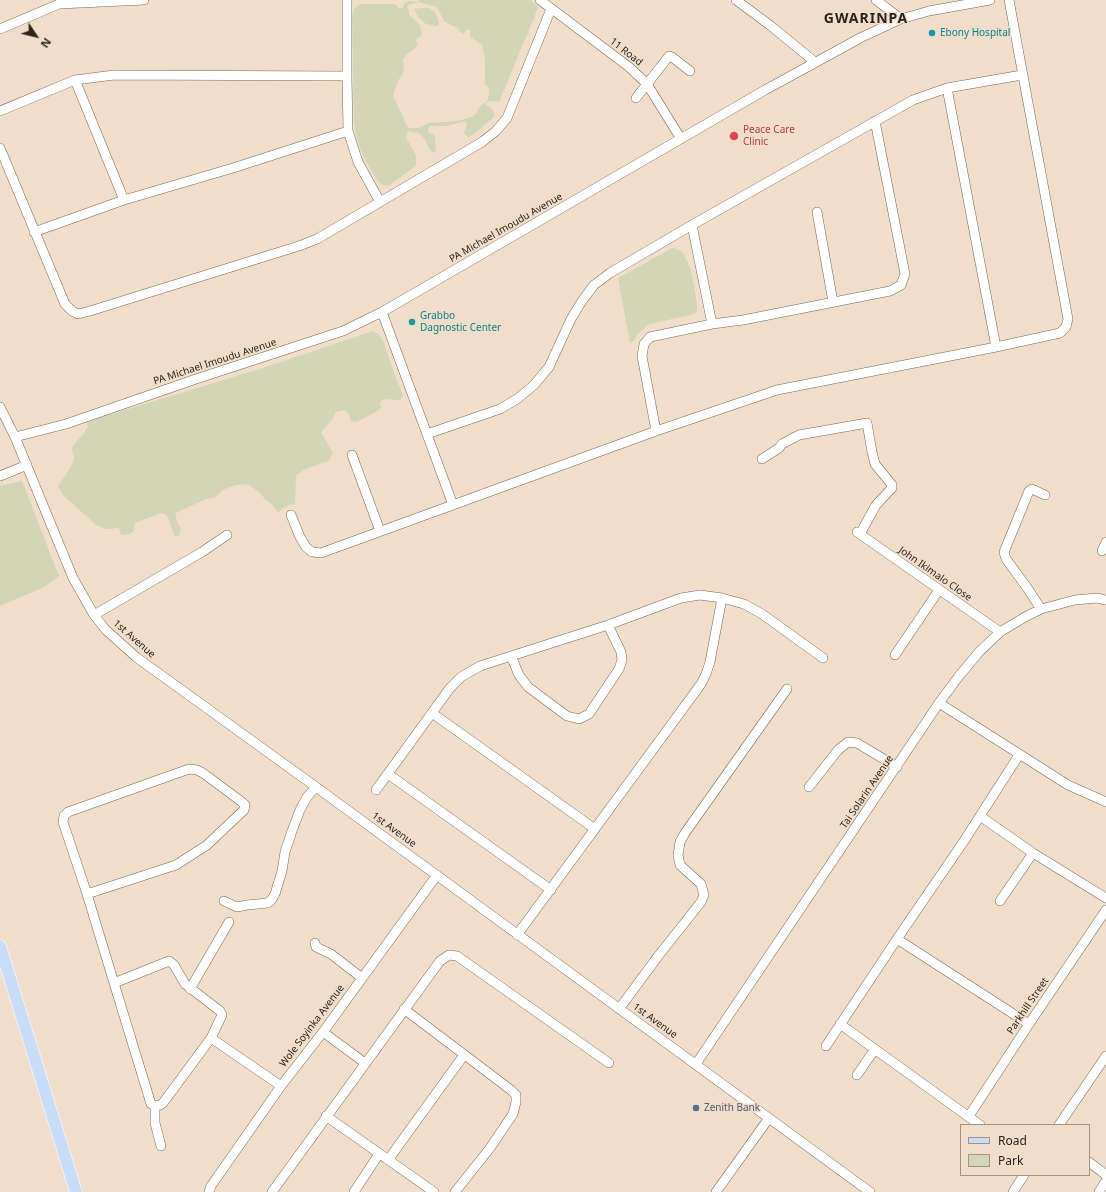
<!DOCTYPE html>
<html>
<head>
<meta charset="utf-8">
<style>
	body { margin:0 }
	#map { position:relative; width:1106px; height:1192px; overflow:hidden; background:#f0deca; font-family:"Noto Sans",sans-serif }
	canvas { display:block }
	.legend { position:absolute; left:960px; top:1124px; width:130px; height:52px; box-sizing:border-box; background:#f0deca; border:1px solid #a19485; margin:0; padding:5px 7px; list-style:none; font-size:12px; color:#2b241d }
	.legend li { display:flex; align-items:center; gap:8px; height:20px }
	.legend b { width:20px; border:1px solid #a19485 }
	.north { position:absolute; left:16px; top:16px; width:40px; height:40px; -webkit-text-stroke:3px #f0deca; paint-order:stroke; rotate:125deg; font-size:11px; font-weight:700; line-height:16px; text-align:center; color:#2b241d }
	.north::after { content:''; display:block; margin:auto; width:14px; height:18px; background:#2b241d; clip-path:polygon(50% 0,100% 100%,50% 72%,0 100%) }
</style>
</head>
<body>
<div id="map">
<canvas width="1106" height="1192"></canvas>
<ul class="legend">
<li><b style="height:5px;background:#c9ddf8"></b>Road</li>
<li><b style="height:11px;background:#d2d5b6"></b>Park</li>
</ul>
<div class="north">N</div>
</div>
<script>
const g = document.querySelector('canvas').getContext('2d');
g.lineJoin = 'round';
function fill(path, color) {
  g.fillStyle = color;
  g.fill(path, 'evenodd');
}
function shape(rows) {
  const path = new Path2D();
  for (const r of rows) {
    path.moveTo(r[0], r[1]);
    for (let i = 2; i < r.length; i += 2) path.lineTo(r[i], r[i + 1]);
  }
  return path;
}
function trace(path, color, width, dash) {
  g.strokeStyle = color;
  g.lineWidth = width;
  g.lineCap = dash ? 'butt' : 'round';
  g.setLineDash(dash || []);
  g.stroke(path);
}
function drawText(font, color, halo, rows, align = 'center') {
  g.font = font + ' "Noto Sans",sans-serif';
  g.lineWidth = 3;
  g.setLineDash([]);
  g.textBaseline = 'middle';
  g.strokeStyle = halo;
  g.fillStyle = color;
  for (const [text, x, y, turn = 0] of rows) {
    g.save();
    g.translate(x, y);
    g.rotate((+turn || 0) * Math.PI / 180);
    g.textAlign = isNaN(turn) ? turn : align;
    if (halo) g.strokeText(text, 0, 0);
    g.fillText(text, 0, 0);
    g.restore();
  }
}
fill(shape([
	[419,0,530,0,537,5,538,8,499,102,490,101,485,104,492,109,495,116,474,134,469,137,464,134,467,124,465,121,447,126,429,126,428,132,435,136,436,153,431,151,423,137,419,133,408,131,406,137,416,156,416,166,388,186,381,184,377,180,363,156,356,137,354,119,352,16,354,9,360,4,395,4,399,8,403,8,404,4,409,1,417,2],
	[419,2,436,7,440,13,445,22,459,29,460,32,464,34,465,31,470,29,470,37,482,45,485,59,485,84,489,88,488,100,480,107,475,115,469,118,457,121,429,123,419,128,408,128,393,95,398,81,404,71,403,59,406,55,416,47,418,42,416,42,416,40,418,38,421,37,422,33,419,24,409,15,409,10,407,7,408,5],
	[423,8,429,8,435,12,439,22,438,26,426,24,418,17,414,9],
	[672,248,677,249,683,253,687,261,691,271,697,303,697,312,691,315,649,324,637,335,634,341,630,343,618,278],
	[373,331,378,334,383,340,396,379,401,390,403,396,400,400,384,399,380,402,381,408,374,413,356,422,351,421,349,414,344,410,336,412,331,421,321,432,333,453,328,461,308,468,296,475,295,505,291,504,283,508,278,513,273,505,266,500,259,492,248,484,236,485,222,490,216,497,206,499,176,513,176,519,181,529,179,535,175,537,168,517,165,514,161,513,135,523,134,531,129,534,121,535,119,528,105,529,96,525,63,495,58,486,72,465,74,458,72,451,73,446,85,432,88,426,86,422,269,366],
	[22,481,59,576,44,587,0,606,0,486]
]), '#d2d5b6');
const minor = shape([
	[347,0,347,76,348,131,358,162,380,202],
	[540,0,629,67,647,84,681,139],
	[736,0,771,26,815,62],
	[876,0,901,19],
	[0,29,59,4,144,0],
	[75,80,124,200],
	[947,88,996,347],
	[636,98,669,56,672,57,690,71],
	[0,111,75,80,114,75,347,76],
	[0,148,65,304,72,311,78,314,90,311,299,246,317,239,482,142,496,131,507,118,551,9],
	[817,212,833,302],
	[692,225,712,324],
	[34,232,124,200,233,168,348,131],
	[382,312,453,505],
	[0,407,15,437,73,578,94,615,106,630,136,657,316,787,870,1192],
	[656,431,642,356,644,344,650,337,712,324,743,320,890,291,901,285,905,274,875,121],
	[427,434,500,409,517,399,534,385,549,367,571,319,582,301,594,285,610,273,692,225,913,100,947,88,1022,75],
	[15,437,66,424,196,379,343,331,382,312,765,90,862,37,901,19,929,11,990,0],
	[352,455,380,531],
	[762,459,779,448,782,444,799,435,867,423,872,452,875,464,892,485,892,488,876,505,860,534],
	[0,476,27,465],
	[291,515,300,537,306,547,312,552,321,553,656,431,777,390,996,347,1060,333,1066,327,1068,319,1009,0],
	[857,532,1000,632],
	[1102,551,1106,542],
	[1041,609,1028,589,1006,559,1004,552,1029,491,1032,489,1045,495],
	[94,615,202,552,227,535],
	[895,655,939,590],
	[511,656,519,675,528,687,567,716,579,719,589,714,619,669,622,660,621,652,608,625],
	[939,703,1068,785,1106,802],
	[432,713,595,829],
	[388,774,551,890],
	[809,787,838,750,848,742,857,743,897,767],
	[376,790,450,688,461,677,480,666,608,625,681,598,700,595,722,598,744,604,762,614,823,658],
	[980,816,1033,853,1106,898],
	[87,894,176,865,207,845,244,810,245,805,242,802,203,773,197,770,189,769,68,812,64,816,63,822,87,894,114,983,151,1104,155,1106,160,1105,163,1103,211,1038,222,1015,220,1011,185,984,174,965,169,961,114,983],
	[224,901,237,907,247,905,268,903,272,899,275,894,282,871,285,852,292,831,300,810,307,797,316,787],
	[1000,901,1033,853],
	[517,935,701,684,706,674,710,662,722,598],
	[897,939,1029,1024],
	[315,943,316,947,331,954,362,978],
	[190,989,229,922],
	[404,1009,511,1090,516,1095,516,1102,513,1114,490,1148,455,1192],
	[619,1009,659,955,701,902,704,895,701,884,680,865,678,855,680,842,685,833,787,689],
	[840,1024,980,1125],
	[323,1032,365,1063],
	[211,1038,281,1086],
	[826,1046,897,939,964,841,1019,755],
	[696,1064,939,703,959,676,980,651,1000,632,1025,617,1041,609,1075,600,1097,598,1106,600],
	[857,1075,875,1049],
	[155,1106,155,1123,161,1146],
	[326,1116,434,1192],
	[969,1116,1029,1024,1106,910],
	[1059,1125,1106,1056],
	[388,1160,464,1055],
	[1089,1162,1106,1175],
	[209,1192,211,1186,281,1086,323,1032,437,875],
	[272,1192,440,961,449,955,457,956,609,1063],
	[354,1192,379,1154],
	[716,1192,769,1118],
	[1013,1192,1024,1175],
	[1099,1192,1106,1181]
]);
const major = shape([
	[0,946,76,1192]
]);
trace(minor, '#786856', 10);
trace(major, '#fff', 13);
trace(minor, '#fff', 9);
trace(major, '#c9ddf8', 12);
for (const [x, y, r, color] of [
	[932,33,4,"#0f9aa8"],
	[734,136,5,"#e0444e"],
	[412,322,4,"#0f9aa8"],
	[696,1108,4,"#5c6f8a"]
]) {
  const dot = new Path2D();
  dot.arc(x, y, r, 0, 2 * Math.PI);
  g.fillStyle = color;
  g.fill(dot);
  trace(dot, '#f0deca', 1.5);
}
drawText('10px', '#0d838f', '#f0deca', [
	["Ebony Hospital",940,33],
	["Grabbo",420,316],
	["Dagnostic Center",420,328]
], 'left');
drawText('10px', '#2b241d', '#f0deca', [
	["11 Road",626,52,38],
	["PA Michael Imoudu Avenue",506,228,-30],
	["PA Michael Imoudu Avenue",215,362,-18],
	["John Ikimalo Close",935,574,35],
	["1st Avenue",134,639,41],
	["Tai Solarin Avenue",867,792,-56],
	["1st Avenue",394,830,36],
	["Parkhill Street",1028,1006,-56],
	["1st Avenue",655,1021,36],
	["Wole Soyinka Avenue",312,1026,-53]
]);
drawText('10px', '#be3a42', '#f0deca', [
	["Peace Care",743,130],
	["Clinic",743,142]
], 'left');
drawText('10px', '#4e5e75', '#f0deca', [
	["Zenith Bank",704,1108]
], 'left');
g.letterSpacing = '1px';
drawText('bold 14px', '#2b241d', '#f0deca', [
	["GWARINPA",866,19]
]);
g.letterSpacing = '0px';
</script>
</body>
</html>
